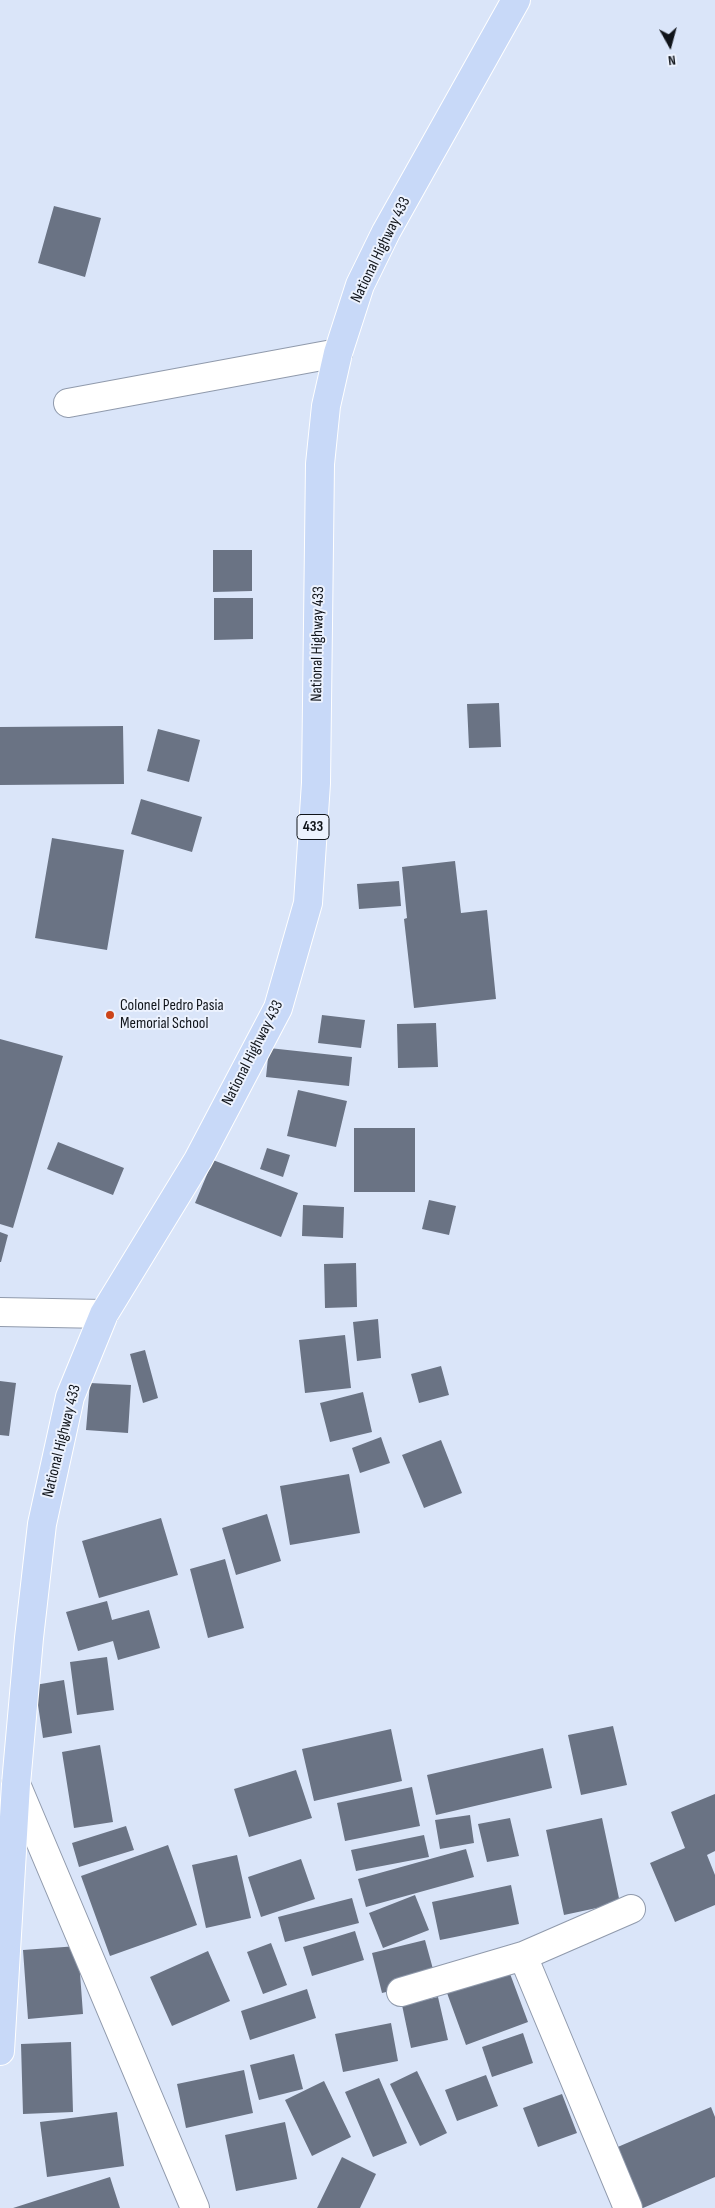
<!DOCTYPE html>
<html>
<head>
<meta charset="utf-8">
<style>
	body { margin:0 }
	#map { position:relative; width:715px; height:2208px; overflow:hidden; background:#dae5f9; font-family:"Sofia Sans Condensed",sans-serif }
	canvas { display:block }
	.north { position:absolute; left:645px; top:20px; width:50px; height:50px; -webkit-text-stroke:4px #ecf2fe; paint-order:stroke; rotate:173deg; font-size:14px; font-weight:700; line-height:20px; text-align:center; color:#10141a }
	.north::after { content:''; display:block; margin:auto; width:18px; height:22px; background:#10141a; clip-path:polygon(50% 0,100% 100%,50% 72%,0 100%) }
</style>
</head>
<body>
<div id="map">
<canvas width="715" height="2208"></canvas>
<div class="north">N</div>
</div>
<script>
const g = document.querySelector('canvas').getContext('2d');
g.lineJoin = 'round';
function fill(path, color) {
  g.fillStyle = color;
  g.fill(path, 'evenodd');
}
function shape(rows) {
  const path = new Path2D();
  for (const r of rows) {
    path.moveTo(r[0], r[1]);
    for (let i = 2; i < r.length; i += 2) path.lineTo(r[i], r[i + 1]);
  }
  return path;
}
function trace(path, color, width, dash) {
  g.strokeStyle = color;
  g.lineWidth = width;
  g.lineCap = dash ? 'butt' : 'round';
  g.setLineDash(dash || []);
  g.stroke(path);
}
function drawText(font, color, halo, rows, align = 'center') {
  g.font = font + ' "Sofia Sans Condensed",sans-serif';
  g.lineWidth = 4;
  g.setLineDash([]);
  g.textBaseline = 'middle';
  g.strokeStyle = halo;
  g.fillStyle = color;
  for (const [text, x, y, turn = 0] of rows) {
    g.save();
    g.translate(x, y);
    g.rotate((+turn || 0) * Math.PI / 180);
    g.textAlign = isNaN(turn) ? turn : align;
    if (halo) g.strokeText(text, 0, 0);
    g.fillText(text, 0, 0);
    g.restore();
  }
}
fill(shape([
	[54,206,101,218,85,277,38,263],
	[213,550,252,550,252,591,213,592],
	[214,598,253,598,253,639,214,640],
	[499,703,501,747,469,748,467,704],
	[123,726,124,784,0,785,0,727],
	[158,729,200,740,189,782,147,771],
	[141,799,202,817,192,852,131,834],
	[52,838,124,850,107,950,35,938],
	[455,861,461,913,487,910,496,999,414,1008,404,919,407,918,402,867],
	[399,881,401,906,359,909,357,884],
	[322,1015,365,1020,361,1048,318,1043],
	[436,1023,438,1067,398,1068,397,1024],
	[0,1039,63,1056,13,1228,0,1224],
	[269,1048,352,1057,349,1086,266,1077],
	[298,1090,347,1101,336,1147,287,1136],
	[354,1128,415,1128,415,1192,354,1192],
	[58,1142,124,1168,113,1195,47,1169],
	[267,1148,290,1155,283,1177,260,1169],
	[213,1160,298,1193,281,1237,195,1203],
	[429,1200,456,1206,449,1235,422,1229],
	[303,1205,344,1207,343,1238,302,1236],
	[0,1232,8,1235,1,1262,0,1262],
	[356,1263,357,1307,325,1308,324,1264],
	[378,1319,381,1358,357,1361,353,1322],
	[345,1335,351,1388,305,1393,299,1340],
	[145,1350,158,1398,143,1403,130,1354],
	[441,1366,449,1395,419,1403,411,1374],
	[0,1381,16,1383,9,1436,0,1435],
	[90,1383,131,1385,128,1433,86,1430],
	[363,1392,372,1432,330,1442,320,1403],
	[381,1437,390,1463,360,1473,352,1448],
	[441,1440,462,1493,424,1508,402,1455],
	[349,1474,360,1533,290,1545,280,1486],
	[267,1514,281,1561,236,1575,222,1528],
	[161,1518,178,1575,99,1598,82,1541],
	[225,1559,244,1628,208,1638,190,1569],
	[107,1601,112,1620,149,1610,160,1648,118,1660,113,1641,78,1651,66,1612],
	[107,1657,114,1710,77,1715,70,1662],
	[64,1680,72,1733,43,1738,35,1685],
	[613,1726,627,1785,581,1795,568,1735],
	[391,1729,402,1781,314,1801,302,1749],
	[100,1745,113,1822,74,1828,62,1752],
	[543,1748,552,1788,436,1815,427,1775],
	[296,1770,312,1818,249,1837,234,1789],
	[412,1787,420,1826,345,1841,337,1803],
	[715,1794,715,1851,707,1855,715,1875,715,1905,675,1922,650,1863,685,1848,671,1812],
	[470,1815,474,1843,440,1849,435,1820],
	[510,1818,519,1856,487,1862,478,1824],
	[602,1818,620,1903,564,1915,546,1830],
	[126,1826,134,1850,79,1867,72,1843],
	[424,1835,429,1857,356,1871,351,1850],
	[168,1845,197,1925,110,1956,81,1876],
	[466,1849,474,1877,366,1907,358,1879],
	[237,1855,251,1918,206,1928,192,1865],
	[301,1859,315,1899,261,1917,248,1877],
	[511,1885,519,1924,440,1940,432,1902],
	[415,1895,429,1930,383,1948,369,1913],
	[352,1898,359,1923,285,1942,278,1917],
	[355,1931,364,1960,312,1976,303,1947],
	[425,1940,436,1980,382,1993,372,1953],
	[271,1943,287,1985,263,1994,247,1952],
	[78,1946,83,2014,28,2019,23,1950],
	[208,1951,230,2001,172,2026,150,1977],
	[509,1971,528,2022,466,2045,447,1993],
	[307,1989,316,2018,250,2040,241,2011],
	[438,1997,448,2040,411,2048,402,2005],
	[391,2023,398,2061,343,2072,335,2034],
	[523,2033,533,2063,492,2077,482,2047],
	[71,2042,73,2112,23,2114,21,2044],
	[294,2054,303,2089,259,2100,250,2065],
	[244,2070,253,2113,186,2128,177,2084],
	[417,2071,447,2133,420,2146,390,2084],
	[486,2075,498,2106,457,2121,445,2090],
	[379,2078,407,2143,373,2157,345,2092],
	[324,2081,351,2137,312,2156,285,2100],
	[562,2094,577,2133,538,2147,523,2108],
	[711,2107,715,2117,715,2177,643,2208,639,2208,613,2149],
	[117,2112,124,2166,47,2177,40,2122],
	[285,2122,297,2179,236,2191,225,2135],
	[342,2157,376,2174,360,2208,317,2208],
	[110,2177,120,2208,13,2208]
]), '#6a7384');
const minor = shape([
	[68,403,338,353],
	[0,1312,104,1314],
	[16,1784,195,2208],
	[401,1992,523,1956],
	[628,2208,523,1956,631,1909]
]);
const primary = shape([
	[0,2051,16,1784,29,1638,42,1524,70,1397,104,1314,198,1160,278,1008,308,903,316,783,320,464,326,406,338,353,360,285,386,232,516,0]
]);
trace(minor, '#909aac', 30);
trace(primary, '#fff', 30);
trace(minor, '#fff', 28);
trace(primary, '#c8d9f8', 28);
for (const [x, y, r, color] of [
	[110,1015,5,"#cc4419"]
]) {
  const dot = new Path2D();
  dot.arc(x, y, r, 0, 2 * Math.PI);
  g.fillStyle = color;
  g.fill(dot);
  trace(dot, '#ecf2fe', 2);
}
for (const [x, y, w] of [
	[313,827,32]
]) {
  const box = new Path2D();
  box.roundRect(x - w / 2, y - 12.5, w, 25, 4);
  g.fillStyle = '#ecf2fe';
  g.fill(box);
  trace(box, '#10141a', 1);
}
drawText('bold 15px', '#10141a', null, [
	["433",313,827]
]);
drawText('16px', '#10141a', '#ecf2fe', [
	["National Highway 433",381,250,-64],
	["National Highway 433",318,644,-89],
	["National Highway 433",253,1053,-63],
	["National Highway 433",62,1441,-76]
]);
drawText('16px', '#10141a', '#ecf2fe', [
	["Colonel Pedro Pasia",120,1006],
	["Memorial School",120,1024]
], 'left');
</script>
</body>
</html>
